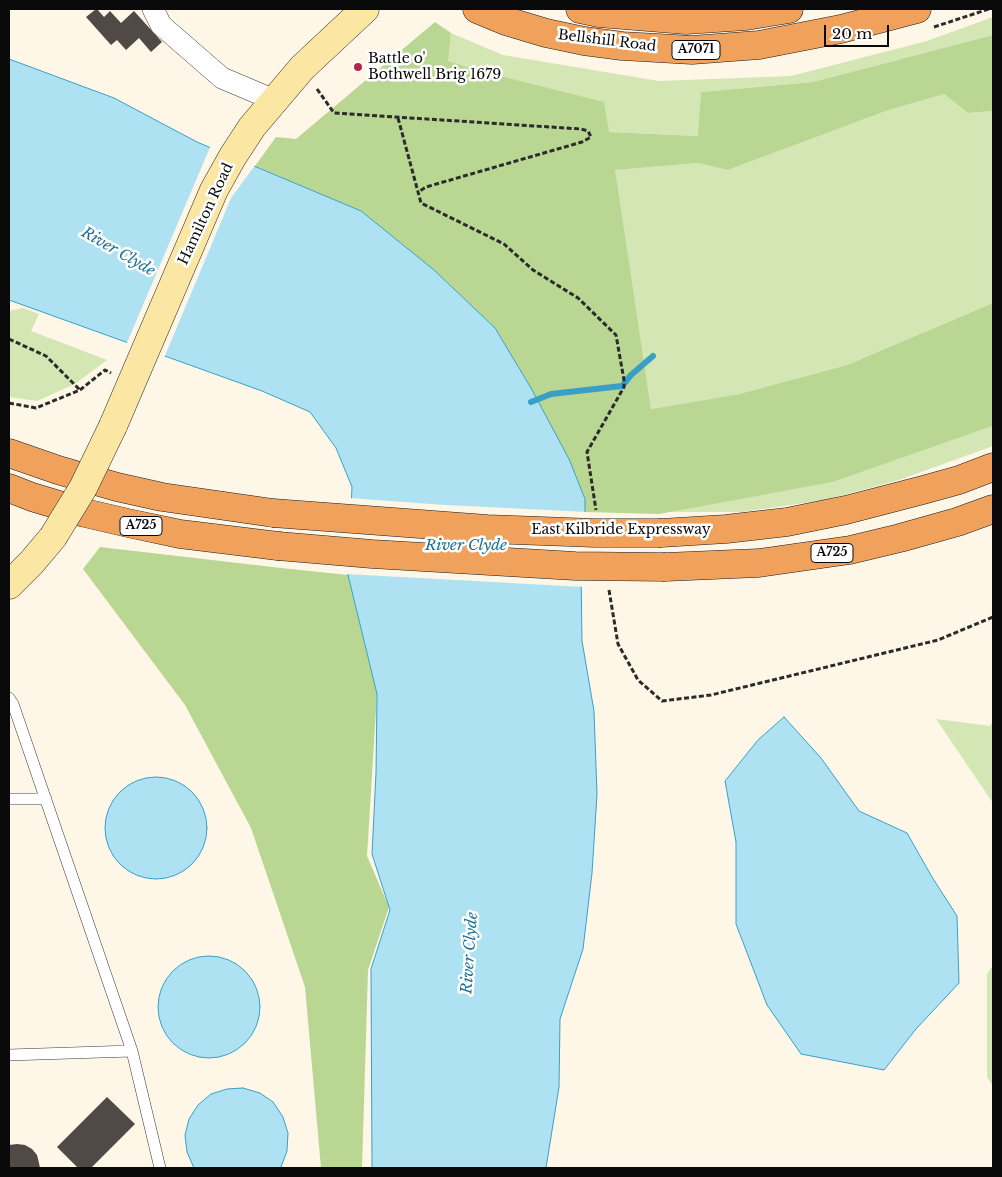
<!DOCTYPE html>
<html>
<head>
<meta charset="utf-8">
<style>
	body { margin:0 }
	#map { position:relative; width:1002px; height:1177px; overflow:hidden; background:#fef6e7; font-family:"Libre Baskerville",serif }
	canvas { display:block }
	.frame { position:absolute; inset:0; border:10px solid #090909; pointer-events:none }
	.scale { position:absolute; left:824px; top:25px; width:65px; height:22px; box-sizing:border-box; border:2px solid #090909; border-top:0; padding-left:6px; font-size:15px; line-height:18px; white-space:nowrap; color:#090909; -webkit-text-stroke:4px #fff; paint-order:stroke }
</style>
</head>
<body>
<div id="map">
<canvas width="1002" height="1177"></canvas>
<div class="frame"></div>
<div class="scale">20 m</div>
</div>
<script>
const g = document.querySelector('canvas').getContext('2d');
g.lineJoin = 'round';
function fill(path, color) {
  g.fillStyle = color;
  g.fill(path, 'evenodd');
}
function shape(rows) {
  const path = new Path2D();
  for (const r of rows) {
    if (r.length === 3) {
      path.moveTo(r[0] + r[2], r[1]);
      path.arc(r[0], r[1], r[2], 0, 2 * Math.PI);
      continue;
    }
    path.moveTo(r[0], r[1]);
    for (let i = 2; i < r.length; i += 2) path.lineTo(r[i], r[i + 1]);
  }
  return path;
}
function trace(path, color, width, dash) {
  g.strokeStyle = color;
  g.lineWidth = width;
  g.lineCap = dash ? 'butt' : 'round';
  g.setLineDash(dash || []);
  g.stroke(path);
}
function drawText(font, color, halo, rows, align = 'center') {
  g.font = font + ' "Libre Baskerville",serif';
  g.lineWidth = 5;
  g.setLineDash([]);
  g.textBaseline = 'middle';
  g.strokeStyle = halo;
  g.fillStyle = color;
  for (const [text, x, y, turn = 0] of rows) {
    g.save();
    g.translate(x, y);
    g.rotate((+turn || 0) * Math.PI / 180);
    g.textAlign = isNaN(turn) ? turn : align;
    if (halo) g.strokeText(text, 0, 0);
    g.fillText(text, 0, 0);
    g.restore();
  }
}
fill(shape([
	[993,17,993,35,813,82,701,92,699,136,609,132,480,71,447,61,451,33,503,55,659,81,791,76,927,41],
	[944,94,968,113,993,111,993,303,847,365,739,394,651,409,614,170,698,163,728,170,886,111],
	[23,308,39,314,31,331,107,360,75,384,37,401,9,397,9,311],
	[993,426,993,446,899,480,825,500,742,512,666,512,833,482],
	[936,719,990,726,993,721,993,803],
	[993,965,993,1086,987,1077,987,974]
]), '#d4e6b3');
fill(shape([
	[435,22,451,33,448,61,480,71,604,102,609,132,698,136,701,92,813,82,993,35,993,111,968,113,944,94,886,111,728,170,698,163,615,170,651,409,739,394,847,365,993,303,993,426,833,482,659,514,585,512,585,499,569,459,531,388,495,328,434,270,361,211,255,166,276,137,296,139],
	[100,547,281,568,348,575,377,694,367,856,389,907,368,970,362,1168,321,1168,305,987,251,828,185,705,83,569]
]), '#bad693');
const water = shape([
	[9,59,114,98,197,142,361,211,434,270,495,328,531,388,569,459,585,499,585,512,581,572,582,641,594,711,597,794,592,873,583,949,560,1019,559,1087,546,1168,372,1168,371,969,390,910,372,854,376,773,377,694,348,575,352,487,336,448,310,412,262,391,9,300,9,59],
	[784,717,821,758,859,811,907,833,932,877,957,916,959,983,916,1029,884,1070,801,1054,767,1005,736,924,736,842,725,781,758,740,784,717],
	[156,828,51],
	[209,1007,51],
	[243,1088,260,1093,273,1102,283,1117,288,1133,287,1151,281,1167,279,1168,194,1168,187,1152,185,1135,189,1119,198,1105,211,1094,227,1089,243,1088]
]);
fill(water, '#aee2f3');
trace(water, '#38a0c6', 1);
fill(shape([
	[211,145,256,164,231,198,164,358,126,345],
	[349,498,445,505,588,512,583,572,584,587,346,574]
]), '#fef6e7');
trace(shape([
	[531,402,551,394,622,386,631,375,653,356]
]), '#38a0c6', 6);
fill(shape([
	[96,9,97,9,104,17,110,11,121,23,134,11,162,42,151,52,139,38,126,50,117,40,111,45,86,17],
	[107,1097,135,1124,91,1168,78,1168,57,1147],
	[17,1144,25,1145,32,1149,37,1155,39,1163,40,1168,9,1168,9,1145]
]), '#514946');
const service = shape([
	[9,698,13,704,132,1051,160,1168],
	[9,799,46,799],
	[9,1055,132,1051]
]);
const minor = shape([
	[153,9,161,25,222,78,274,100]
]);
const secondary = shape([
	[113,426,214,190,233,156,252,127,302,68,365,9],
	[9,585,32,562,53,537]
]);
const trunk = shape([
	[477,9,506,21,546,33,584,41,622,46,692,50,759,45,841,29,917,9],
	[580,9,599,13,686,20,746,16,789,9],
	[9,453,58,470,117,487,162,497,273,513],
	[9,488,32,497,85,513,128,523,180,534,278,546],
	[661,533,726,529,787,522,846,510,923,490,959,480,993,467],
	[665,567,759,563,850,550,900,538,957,522,993,509]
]);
trace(service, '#3c3c3c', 12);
trace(minor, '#3c3c3c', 22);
trace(secondary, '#2b2b2b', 29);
trace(trunk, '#1a1a1a', 29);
trace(shape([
	[934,27,989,9],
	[317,89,334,113,581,129,588,131,591,137,582,142,426,187,418,192],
	[398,118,421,203,504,244,533,270,578,298,616,335,624,380,624,387,587,452,596,510],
	[9,339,46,356,80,390],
	[9,403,36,408,80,390,105,370,111,373],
	[609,590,618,644,638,680,662,701,711,695,938,640,993,617]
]), '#2b2b2b', 3, [5, 2.5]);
trace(service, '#fff', 11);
trace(minor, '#fff', 21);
trace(secondary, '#fce6a4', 28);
trace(trunk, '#f0a25c', 28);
const secondaryBridge = shape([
	[53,537,83,488,113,426]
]);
const trunkBridge = shape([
	[273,513,487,529,595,533,661,533],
	[278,546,372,554,575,566,665,567]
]);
trace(secondaryBridge, '#2b2b2b', 29, []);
trace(trunkBridge, '#1a1a1a', 29, []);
trace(secondaryBridge, '#fce6a4', 28);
trace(trunkBridge, '#f0a25c', 28);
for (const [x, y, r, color] of [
	[358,67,5,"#b22941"]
]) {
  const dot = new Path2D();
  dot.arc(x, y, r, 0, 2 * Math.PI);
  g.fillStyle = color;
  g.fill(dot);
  trace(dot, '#fff', 2);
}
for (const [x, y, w] of [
	[696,50,48],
	[141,526,42],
	[832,553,42]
]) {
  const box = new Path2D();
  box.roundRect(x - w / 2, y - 9.5, w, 19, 4);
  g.fillStyle = '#fff';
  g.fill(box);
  trace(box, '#090909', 1);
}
drawText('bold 12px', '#090909', null, [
	["A7071",696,50],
	["A725",141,526],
	["A725",832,553]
]);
drawText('14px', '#090909', '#fff', [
	["Bellshill Road",607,41,7],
	["Hamilton Road",206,214,-65],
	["East Kilbride Expressway",621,530]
]);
drawText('14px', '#090909', '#fff', [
	["Battle o'",368,59],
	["Bothwell Brig 1679",368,75]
], 'left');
drawText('italic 15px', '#1a6f94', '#fff', [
	["River Clyde",118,252,30],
	["River Clyde",466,546],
	["River Clyde",470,953,-86]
]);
</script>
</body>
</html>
